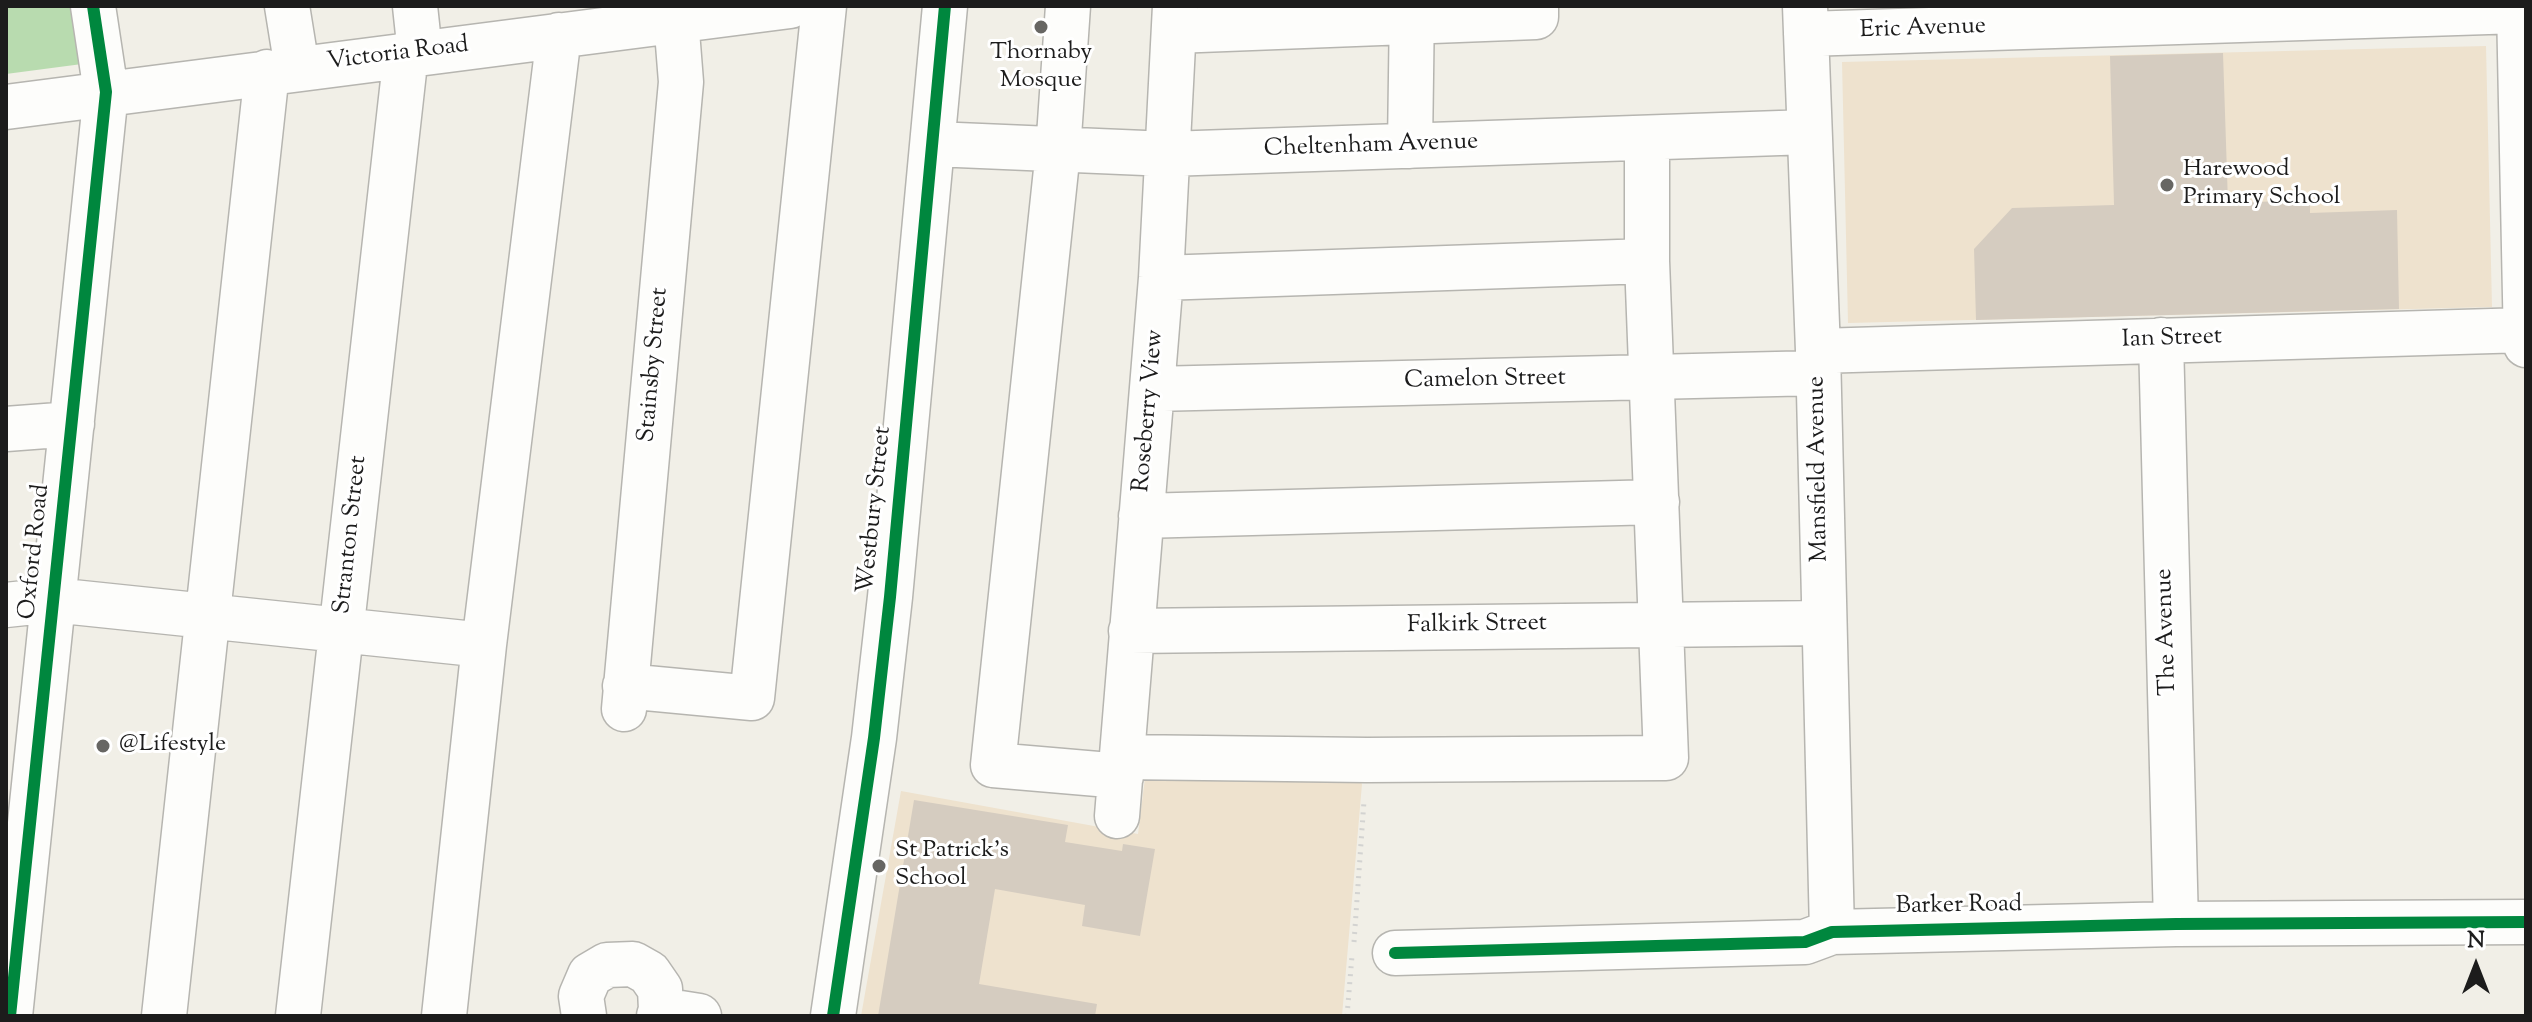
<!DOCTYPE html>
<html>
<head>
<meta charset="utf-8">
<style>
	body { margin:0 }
	#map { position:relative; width:2532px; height:1022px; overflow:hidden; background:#f1efe7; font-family:"Sorts Mill Goudy",serif }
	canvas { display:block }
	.frame { position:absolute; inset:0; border:8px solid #1c1c1c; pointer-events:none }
	.north { position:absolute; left:2436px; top:926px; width:80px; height:80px; -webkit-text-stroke:6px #fff; paint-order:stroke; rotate:0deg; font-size:22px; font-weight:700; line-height:32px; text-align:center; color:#1c1c1c }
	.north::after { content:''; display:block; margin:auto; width:28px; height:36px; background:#1c1c1c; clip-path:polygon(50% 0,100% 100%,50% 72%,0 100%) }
</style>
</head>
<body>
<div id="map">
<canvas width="2532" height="1022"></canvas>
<div class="frame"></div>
<div class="north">N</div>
</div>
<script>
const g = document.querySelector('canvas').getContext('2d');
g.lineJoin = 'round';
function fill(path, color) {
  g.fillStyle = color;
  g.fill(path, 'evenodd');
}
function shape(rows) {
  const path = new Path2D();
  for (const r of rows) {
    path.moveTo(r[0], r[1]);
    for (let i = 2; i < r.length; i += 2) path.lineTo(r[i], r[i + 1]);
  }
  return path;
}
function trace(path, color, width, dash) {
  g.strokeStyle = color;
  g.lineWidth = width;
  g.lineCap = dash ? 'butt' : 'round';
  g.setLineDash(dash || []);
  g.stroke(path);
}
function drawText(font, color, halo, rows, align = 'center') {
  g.font = font + ' "Sorts Mill Goudy",serif';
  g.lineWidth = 6;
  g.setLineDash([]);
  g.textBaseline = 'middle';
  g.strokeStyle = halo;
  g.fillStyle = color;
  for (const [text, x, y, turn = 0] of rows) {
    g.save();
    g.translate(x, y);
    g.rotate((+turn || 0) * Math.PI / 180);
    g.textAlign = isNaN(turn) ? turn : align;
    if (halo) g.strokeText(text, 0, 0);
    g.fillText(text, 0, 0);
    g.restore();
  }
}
fill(shape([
	[2486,46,2492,307,1848,323,1842,62],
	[1146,770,1352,770,1362,784,1342,1016,861,1016,901,791,1138,834]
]), '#eee2ce');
fill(shape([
	[6,6,73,6,82,64,6,74]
]), '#b8dbaf');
fill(shape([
	[2223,53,2228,203,2310,200,2310,213,2397,210,2399,309,1976,320,1974,249,2012,208,2114,205,2110,56],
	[914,800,1068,825,1065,842,1122,851,1123,844,1155,849,1140,936,1082,926,1085,905,995,889,979,984,1097,1004,1095,1016,878,1016]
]), '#d5ccc0');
const minor = shape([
	[287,6,297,68],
	[415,6,420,53],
	[1068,6,1058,151,993,765,1121,776],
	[1805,6,1818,351,1832,932],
	[2519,6,2526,345],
	[1174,31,1536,17,1536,6],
	[1806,34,2519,11],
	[6,107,790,6],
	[934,144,1168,154,1809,132],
	[1410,146,1412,6],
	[1161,278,1647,261],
	[2161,340,2176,924],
	[1818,351,2526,330],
	[1153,389,1818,373],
	[6,429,72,424],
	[1141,516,1657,502],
	[6,605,53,600,484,645],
	[1131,631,1823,623],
	[625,686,752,698,824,6],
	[624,709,681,82,675,6],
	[1123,757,1367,760,1666,758,1647,261,1647,138],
	[1117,816,1161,278,1175,6],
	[1395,953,1805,942,1832,932,2176,924,2526,922],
	[661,1010,699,1016],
	[10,1016,106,92,93,6],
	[164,1016,267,72],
	[298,1016,406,54],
	[444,1016,484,645,559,35],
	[584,1016,581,996,590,975,607,965,633,964,649,973,660,989,661,1010,659,1016],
	[833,1016,874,738,890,597,945,6]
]);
trace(minor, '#b6b5b0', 47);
trace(shape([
	[1354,942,1364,801],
	[1347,1016,1352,956]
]), '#d3d3d1', 5, [2, 6]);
trace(minor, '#fdfdfb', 44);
trace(shape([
	[1395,953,1805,942,1832,932,2176,924,2526,922],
	[10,1016,106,92,93,6],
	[833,1016,874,738,890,597,945,6]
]), '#00873e', 12);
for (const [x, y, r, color] of [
	[1041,27,8,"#676663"],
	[2167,185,8,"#676663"],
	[103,746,8,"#676663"],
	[879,866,8,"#676663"]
]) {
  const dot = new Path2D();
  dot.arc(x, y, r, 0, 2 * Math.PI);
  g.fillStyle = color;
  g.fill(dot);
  trace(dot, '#fff', 3);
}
drawText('24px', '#1c1c1c', '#fff', [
	["Eric Avenue",1923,30,-2],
	["Victoria Road",398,55,-7],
	["Cheltenham Avenue",1371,147,-2],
	["Ian Street",2172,340,-2],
	["Stainsby Street",655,365,-85],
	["Camelon Street",1485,381,-1],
	["Roseberry View",1150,411,-85],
	["Mansfield Avenue",1820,469,-91],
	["Westbury Street",876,510,-84],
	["Stranton Street",352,535,-84],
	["Oxford Road",36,552,-84],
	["Falkirk Street",1477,626,-1],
	["The Avenue",2168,632,-92],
	["Barker Road",1959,907,-1]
]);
drawText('24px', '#1c1c1c', '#fff', [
	["Thornaby",1041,54,"center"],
	["Mosque",1041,82,"center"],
	["Harewood",2183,171],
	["Primary School",2183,199],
	["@Lifestyle",119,746],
	["St Patrick's",895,852],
	["School",895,880]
], 'left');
</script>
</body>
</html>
